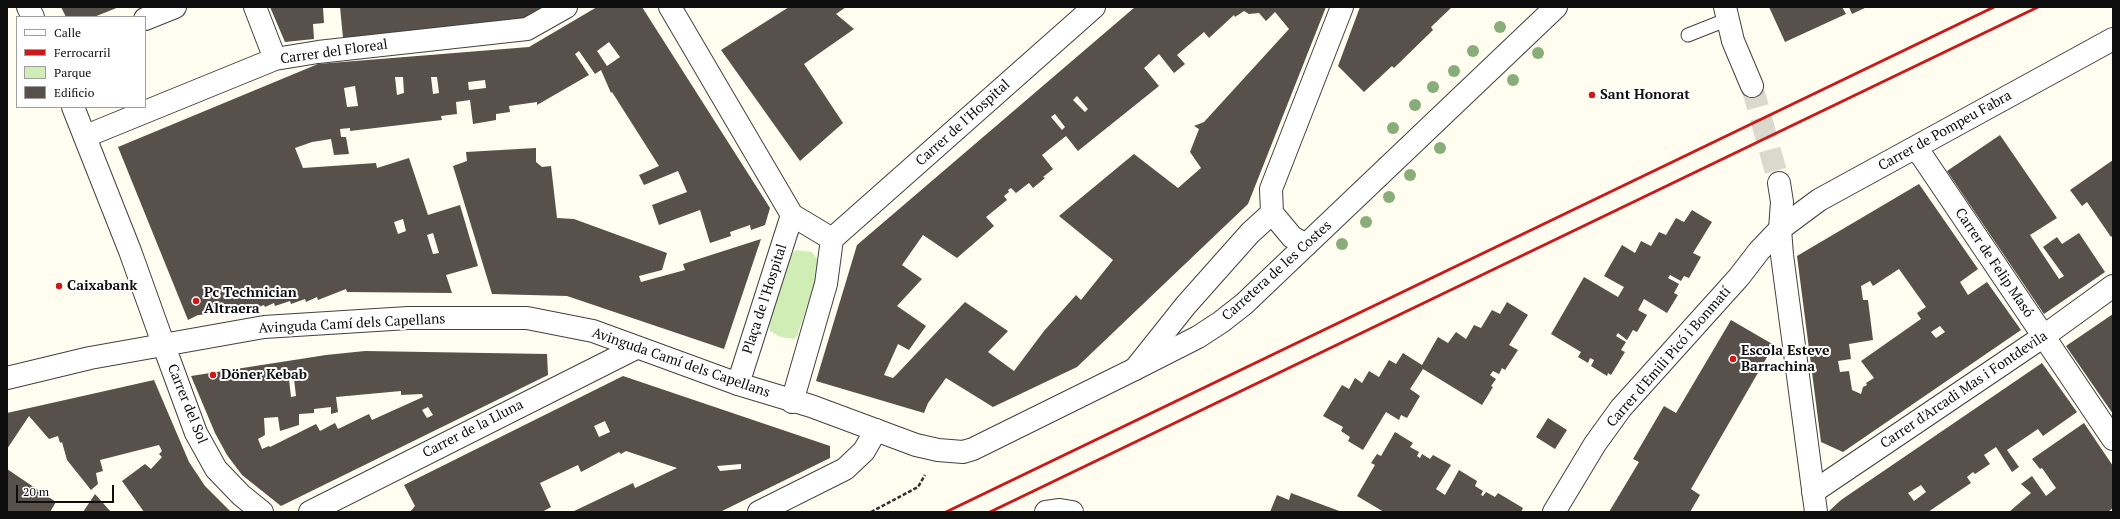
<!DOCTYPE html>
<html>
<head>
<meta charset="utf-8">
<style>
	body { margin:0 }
	#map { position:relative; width:2120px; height:519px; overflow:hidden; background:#fffdf0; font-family:"PT Serif",serif }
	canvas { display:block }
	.frame { position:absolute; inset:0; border:8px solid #0e0e0e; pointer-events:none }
	.legend { position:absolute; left:16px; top:16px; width:130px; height:92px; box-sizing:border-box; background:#fff; border:1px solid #9f9f9f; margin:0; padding:5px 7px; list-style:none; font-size:12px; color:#0e0e0e }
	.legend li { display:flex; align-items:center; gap:8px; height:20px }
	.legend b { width:20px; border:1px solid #9f9f9f }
	.scale { position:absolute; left:16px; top:485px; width:98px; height:18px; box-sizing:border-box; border:2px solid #0e0e0e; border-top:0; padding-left:5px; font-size:12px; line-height:14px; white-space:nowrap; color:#0e0e0e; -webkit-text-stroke:3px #fff; paint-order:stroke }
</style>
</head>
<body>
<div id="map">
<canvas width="2120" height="519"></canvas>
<div class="frame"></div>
<ul class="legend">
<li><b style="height:5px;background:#fff"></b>Calle</li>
<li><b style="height:5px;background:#cb191a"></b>Ferrocarril</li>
<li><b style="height:11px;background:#d0edb5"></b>Parque</li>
<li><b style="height:11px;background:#58504a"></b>Edificio</li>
</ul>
<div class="scale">20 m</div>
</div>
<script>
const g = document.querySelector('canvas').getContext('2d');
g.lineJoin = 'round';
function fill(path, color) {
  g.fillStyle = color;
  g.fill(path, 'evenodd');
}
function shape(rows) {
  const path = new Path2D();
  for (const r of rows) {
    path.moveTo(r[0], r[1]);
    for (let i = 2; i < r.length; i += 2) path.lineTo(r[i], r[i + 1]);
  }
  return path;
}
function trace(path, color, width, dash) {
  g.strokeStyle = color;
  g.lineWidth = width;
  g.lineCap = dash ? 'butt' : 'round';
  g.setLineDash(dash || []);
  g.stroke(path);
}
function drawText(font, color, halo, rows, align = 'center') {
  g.font = font + ' "PT Serif",serif';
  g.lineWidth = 4;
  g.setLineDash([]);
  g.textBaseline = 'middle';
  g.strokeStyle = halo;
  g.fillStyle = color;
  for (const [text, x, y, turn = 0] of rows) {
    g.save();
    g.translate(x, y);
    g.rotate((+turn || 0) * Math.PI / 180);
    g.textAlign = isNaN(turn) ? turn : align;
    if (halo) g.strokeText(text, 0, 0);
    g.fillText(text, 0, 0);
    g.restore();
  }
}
fill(shape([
	[796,250,812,252,821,264,797,336,794,339,781,337,770,331,769,324,788,258]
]), '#d0edb5');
fill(shape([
	[61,7,119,7,94,17,66,17],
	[270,7,323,7,324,23,313,24,314,39,285,42],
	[340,7,548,7,524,21,343,38],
	[597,7,642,7,770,208,765,225,751,230,750,225,730,232,731,236,710,243,700,210,659,225,652,205,687,192,678,171,644,185,639,175,659,166,612,92,611,93,601,70,595,74,579,51,575,54,589,75,537,105,537,102,509,106,510,112,496,114,496,120,473,124,470,100,456,102,457,114,441,116,442,120,350,131,350,128,340,129,341,137,346,137,349,154,334,155,331,139,312,142,295,148,303,168,376,163,377,168,409,158,428,215,460,205,478,266,446,275,452,293,347,292,346,289,318,300,317,297,306,302,305,299,291,304,290,301,275,306,274,303,265,307,264,305,240,314,238,309,226,313,198,315,188,320,118,147,318,64,529,47],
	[609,42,620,57,607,66,597,51],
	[395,77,403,77,404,93,397,95],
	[431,77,437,77,439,93,433,94],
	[485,80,486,88,469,90,468,82],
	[355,86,358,106,347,107,344,88],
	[403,219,406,231,398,234,394,222],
	[433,233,439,253,433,254,427,235],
	[789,7,846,7,836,14,854,29,804,64,843,123,800,161,721,50],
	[1135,7,1326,7,1248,204,1077,367,993,407,946,378,928,403,924,413,816,381,857,245],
	[1244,11,1249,14,1259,13,1266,21,1275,12,1289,29,1204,122,1194,126,1199,129,1190,152,1201,168,1178,188,1134,154,1059,216,1113,260,1081,300,1076,295,1044,331,1014,371,988,352,1008,331,965,302,897,374,893,378,884,375,898,344,909,350,926,326,897,306,922,279,902,265,923,235,957,258,994,226,986,217,1007,200,1004,196,1009,192,1008,190,1011,188,1016,193,1029,183,1033,188,1045,178,1043,177,1053,169,1042,155,1066,136,1078,151,1159,86,1144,68,1159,54,1174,73,1185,64,1177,55,1204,32,1209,38,1234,15,1235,17],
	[1077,96,1088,109,1085,112,1073,100],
	[1055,114,1065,127,1062,130,1051,117],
	[1360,7,1452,7,1431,27,1433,30,1394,68,1392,66,1364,92,1338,66],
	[1769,7,1842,7,1846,14,1785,42],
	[1849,7,1867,7,1852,14],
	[2000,135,2057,218,2030,235,2059,279,2064,276,2043,247,2057,237,2062,244,2079,233,2105,272,2044,314,1947,171],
	[536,148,536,162,542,167,551,166,557,218,574,219,667,253,662,270,639,276,641,282,685,270,683,264,761,239,724,349,567,296,492,294,453,166,467,161,466,152],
	[2113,160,2113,235,2111,237,2087,202,2082,206,2070,190],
	[1919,184,1978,269,1960,282,1968,295,1987,282,2021,330,1843,452,1821,442,1797,256],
	[1899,269,1926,307,1917,313,1921,319,1861,361,1874,378,1866,383,1867,385,1863,387,1861,394,1852,390,1849,371,1840,372,1838,361,1851,359,1849,344,1873,340,1868,300,1863,300,1861,286,1870,281,1873,286],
	[1940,326,1945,332,1936,338,1931,332],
	[1692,210,1712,222,1693,253,1701,257,1689,278,1684,276,1681,281,1670,275,1668,278,1679,284,1674,293,1678,295,1667,313,1644,299,1638,310,1647,315,1637,332,1633,330,1627,340,1618,333,1616,336,1626,342,1621,350,1625,352,1611,375,1608,373,1607,376,1591,366,1594,360,1590,358,1588,363,1578,357,1581,352,1551,334,1584,277,1618,297,1624,287,1604,276,1622,245,1635,253,1641,241,1651,246,1659,232,1666,235,1676,218,1684,222],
	[1507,302,1528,315,1509,345,1518,350,1505,370,1502,368,1499,374,1493,371,1490,375,1496,379,1491,386,1493,387,1482,405,1423,369,1410,389,1420,396,1407,418,1401,415,1399,420,1386,412,1363,450,1348,441,1350,437,1341,431,1343,427,1323,416,1342,385,1349,389,1355,378,1362,383,1369,371,1379,377,1389,360,1396,364,1403,353,1422,365,1438,337,1448,343,1456,332,1466,339,1474,325,1481,328,1492,310,1500,314],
	[2113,314,2113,414,2066,346],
	[1731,320,1774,345,1691,489,1700,495,1690,512,1609,512,1639,462,1633,459,1664,406,1676,413],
	[365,351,547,354,548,375,281,506,242,475,227,455,215,433,191,376,326,355],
	[289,379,294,379,296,396,291,397],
	[401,391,401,395,422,394,423,397,372,420,369,414,338,429,335,423,320,431,316,424,270,447,269,446,262,449,258,439,265,435,264,418,278,417,280,431,299,425,299,414,314,413,314,409,331,407,331,414,338,412,336,397],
	[428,407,433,415,427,418,422,410],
	[2042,363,2077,412,2043,436,2038,429,2007,450,2019,467,2012,472,1996,447,1984,455,1990,464,1975,474,1973,472,1967,477,1971,483,1928,512,1828,512,1841,500],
	[1921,485,1926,492,1914,501,1908,493],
	[623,376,830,446,830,458,720,512,572,512,633,483,635,488,677,468,626,451,621,454,619,452,581,472,578,465,540,483,551,507,542,512,410,512,415,506,404,485],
	[605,421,610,432,599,437,594,426],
	[741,464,741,469,720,471,717,466],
	[154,380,189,462,205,486,231,512,144,512,122,481,145,464,151,469,162,457,159,454,162,451,159,445,100,460,103,471,96,473,98,484,91,490,67,460,62,442,60,443,58,436,49,439,29,416,7,449,7,413],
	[1548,418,1567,430,1555,449,1536,437],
	[2084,423,2113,466,2113,508,2108,512,2009,512,2031,493,2021,484,2032,476,2046,496,2056,488,2042,468,2040,469,2032,459],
	[1395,432,1413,443,1410,447,1419,452,1417,456,1420,458,1422,454,1430,459,1433,455,1451,465,1436,489,1445,495,1459,470,1477,481,1475,486,1483,491,1481,495,1483,496,1486,492,1495,497,1498,493,1523,508,1521,512,1384,512,1357,496,1375,465,1371,463,1377,454,1381,456],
	[7,469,56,502,50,512,7,512],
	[1291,493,1342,512,1270,512,1277,495,1289,500],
	[95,494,111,512,83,512]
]), '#58504a');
trace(shape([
	[1752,86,1779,183]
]), '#dbd9ce', 22, [22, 11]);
const service = shape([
	[1688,35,1726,20]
]);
const minor = shape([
	[255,7,275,59],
	[670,7,792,215,832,239],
	[1725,7,1733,41,1752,86],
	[145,19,175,7],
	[86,136,275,59,318,52,527,29,566,7],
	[1914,149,1922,156,2113,439],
	[1779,183,1782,202,1780,229,1782,255,1816,512],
	[832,239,1094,7],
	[1306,245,1292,237,1272,213,1271,189,1342,7],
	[164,346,196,433,216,469,241,495,262,512],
	[1135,369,1186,305,1250,233,1272,213],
	[738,384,792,215],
	[792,402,826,284,832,239],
	[1813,492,2044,336,2113,286],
	[310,512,636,348],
	[759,512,845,469,864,451,876,430]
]);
const tertiary = shape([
	[28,7,33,17],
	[73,107,130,251,164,346],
	[7,378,90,358,264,327,408,318,527,318,593,331,738,384,811,406,916,445,938,450,963,452,973,449,1135,369,1198,337,1221,322,1244,304,1556,7],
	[1046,512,1060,510,1072,512],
	[1554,512,1595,444,1621,408,1739,277,1759,251,1780,229,1819,200,2113,39]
]);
trace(service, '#414141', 15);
trace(minor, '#414141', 24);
trace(tertiary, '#414141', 24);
trace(shape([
	[871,512,918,487,925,475]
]), '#303030', 2.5, [4, 2]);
trace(service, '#fff', 13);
trace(minor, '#fff', 22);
trace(tertiary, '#fff', 22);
trace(shape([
	[946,512,1994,7],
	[990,512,2038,7]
]), '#cb191a', 3);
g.fillStyle = '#88ad79';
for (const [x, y] of [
	[1500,27],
	[1473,51],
	[1538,53],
	[1454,71],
	[1513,80],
	[1433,87],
	[1415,105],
	[1393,128],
	[1440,148],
	[1410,175],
	[1389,197],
	[1366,222],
	[1342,244]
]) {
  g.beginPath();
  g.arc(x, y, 6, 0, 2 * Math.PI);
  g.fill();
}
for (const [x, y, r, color] of [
	[1592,95,4,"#cb191a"],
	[59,286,4,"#cb191a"],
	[196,301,4,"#cb191a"],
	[1733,359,4,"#cb191a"],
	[213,375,4,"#cb191a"]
]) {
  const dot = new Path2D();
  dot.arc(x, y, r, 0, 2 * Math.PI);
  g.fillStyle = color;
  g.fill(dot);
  trace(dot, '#fff', 1.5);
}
drawText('14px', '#0e0e0e', '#fff', [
	["Carrer del Floreal",334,52,-8],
	["Carrer de l'Hospital",963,123,-42],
	["Carrer de Pompeu Fabra",1945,131,-29],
	["Carrer de Felip Masó",1994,263,56],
	["Carretera de les Costes",1277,271,-42],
	["Plaça de l'Hospital",765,299,-72],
	["Avinguda Camí dels Capellans",352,324,-3],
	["Carrer d'Emili Picó i Bonmatí",1669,357,-49],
	["Avinguda Camí dels Capellans",681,363,19],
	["Carrer d'Arcadi Mas i Fontdevila",1964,390,-34],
	["Carrer del Sol",187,404,68],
	["Carrer de la Lluna",473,429,-27]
]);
drawText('bold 14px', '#0e0e0e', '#fff', [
	["Sant Honorat",1600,95],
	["Caixabank",67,286],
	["Pc Technician",204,293],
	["Altraera",204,309],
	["Escola Esteve",1741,351],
	["Barrachina",1741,367],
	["Döner Kebab",221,375]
], 'left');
</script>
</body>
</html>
